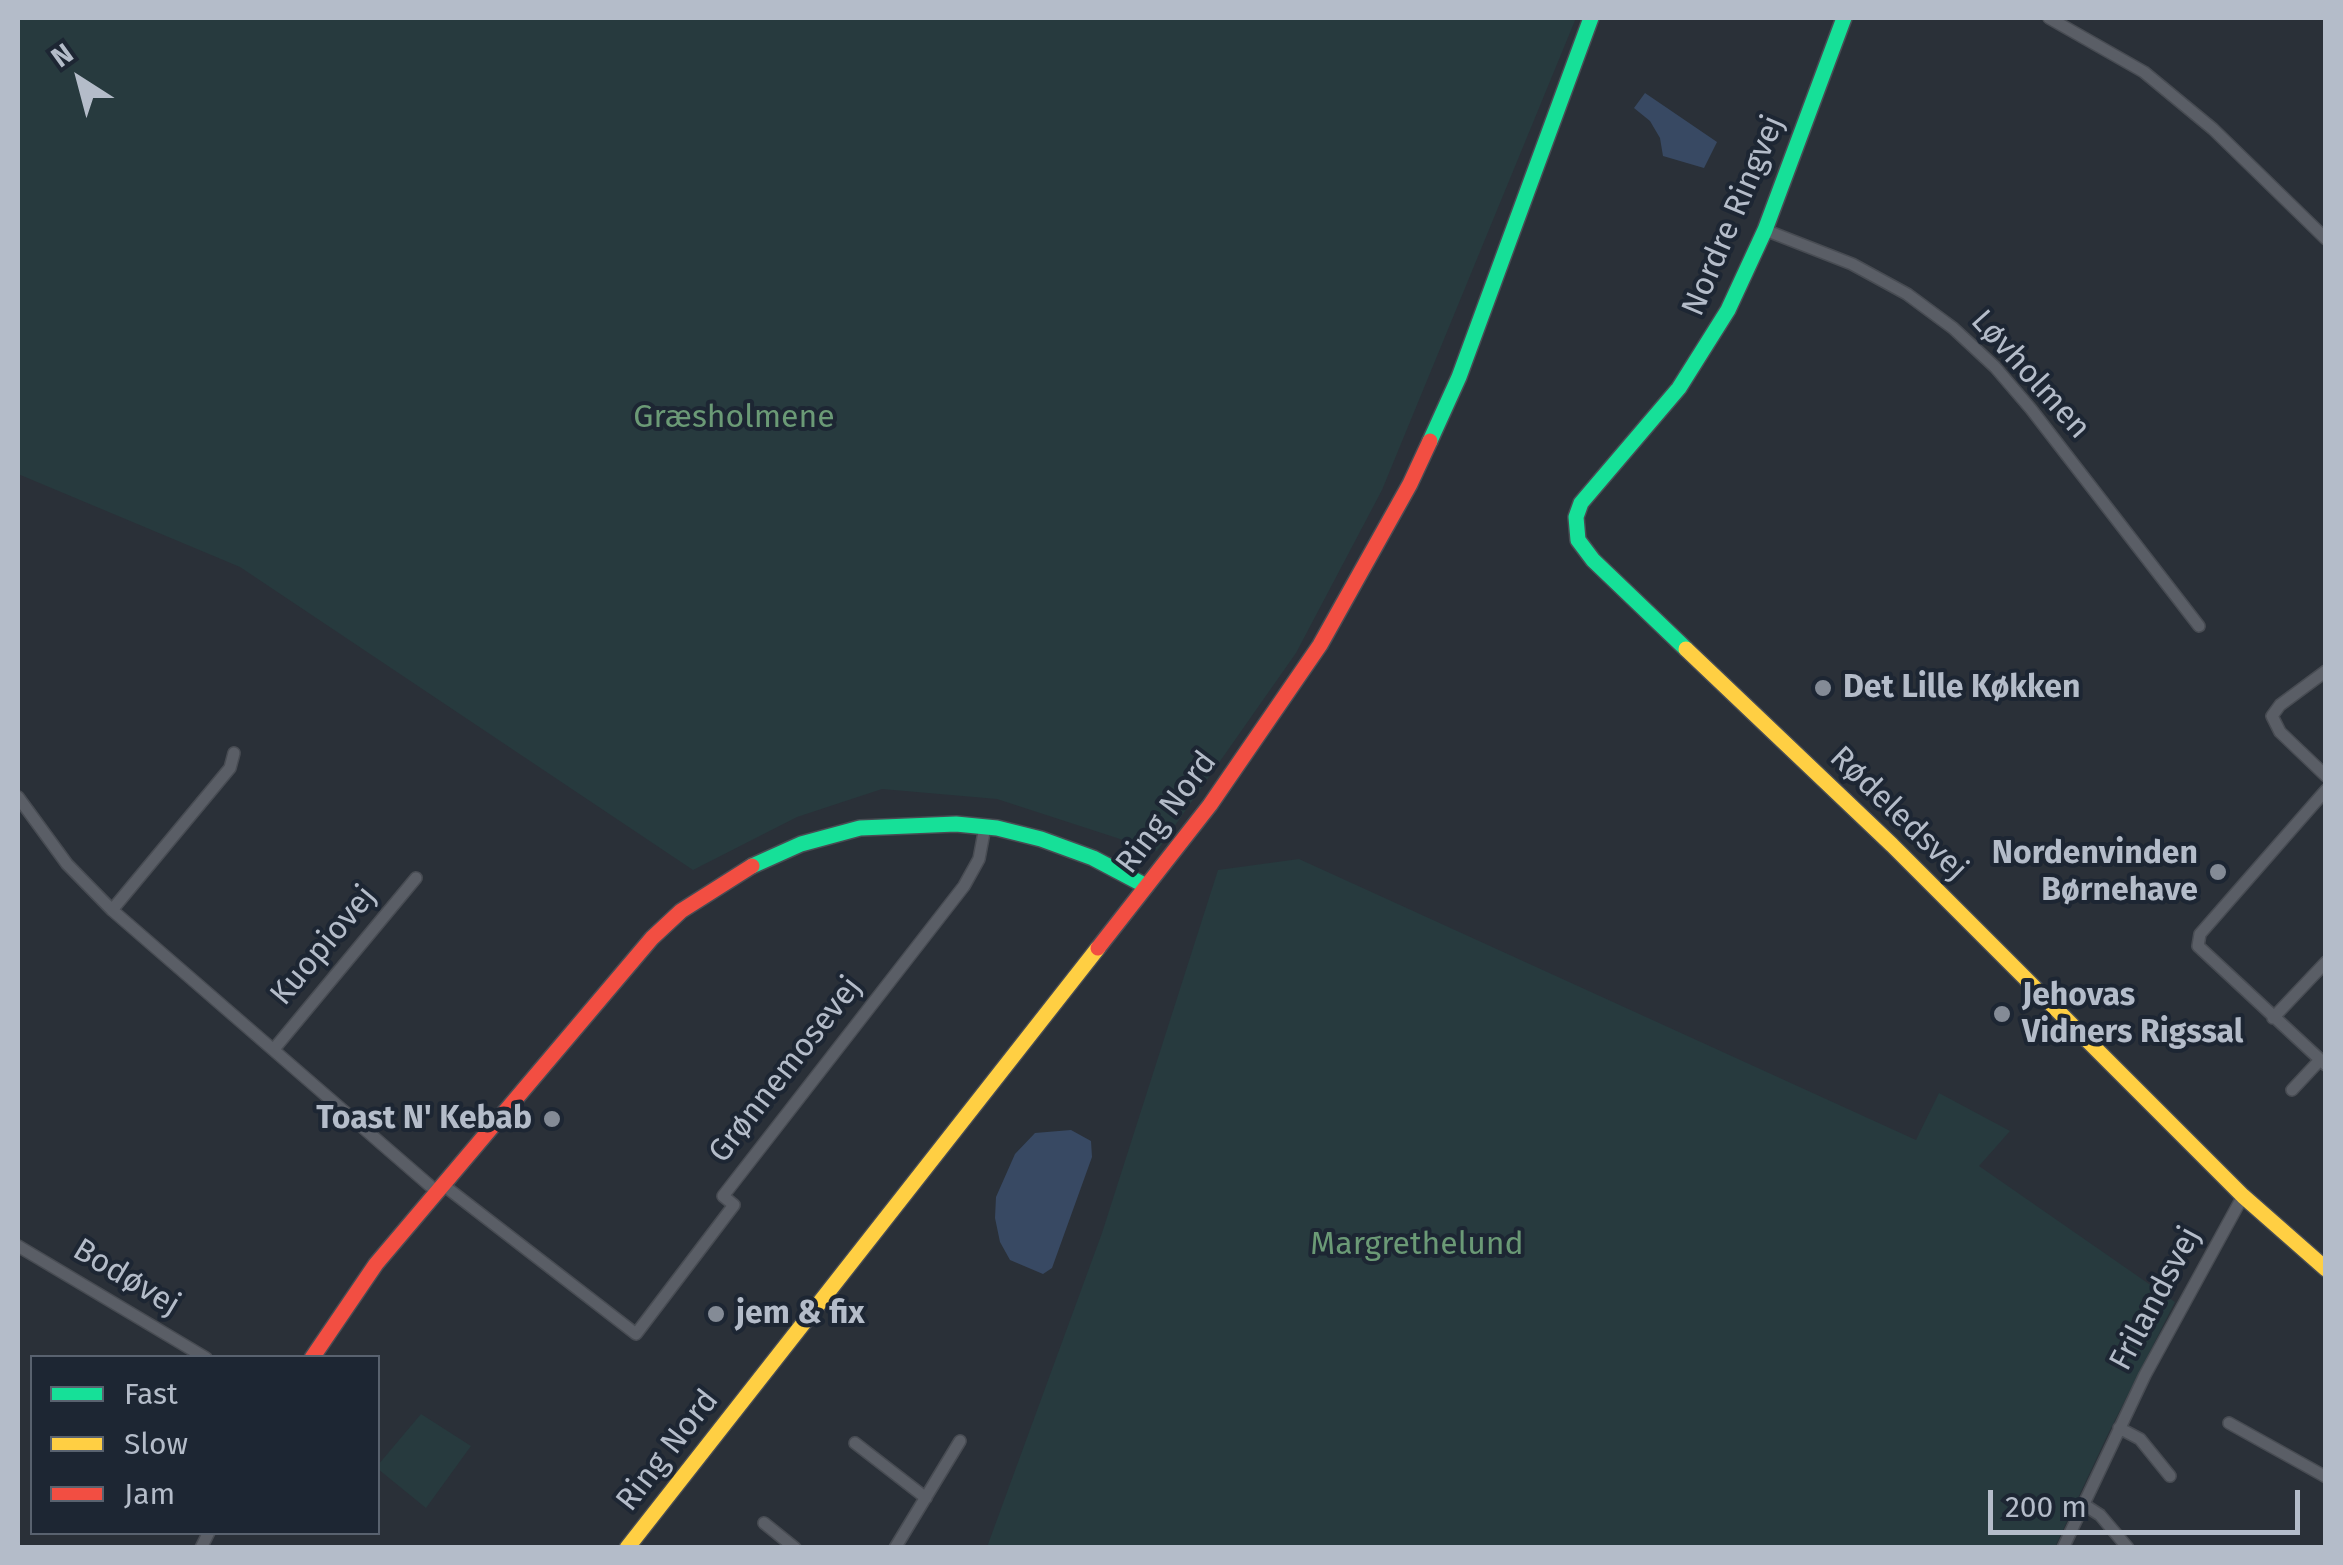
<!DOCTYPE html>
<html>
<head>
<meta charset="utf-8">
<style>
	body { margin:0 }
	#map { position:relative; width:2343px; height:1565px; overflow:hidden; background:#2a3038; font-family:"Fira Sans",sans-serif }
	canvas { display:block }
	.frame { position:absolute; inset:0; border:20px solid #b4bcc9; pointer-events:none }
	.legend { position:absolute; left:30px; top:1355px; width:350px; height:180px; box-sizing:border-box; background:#1d2633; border:2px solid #59626f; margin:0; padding:12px 18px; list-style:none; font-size:30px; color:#b4bcc9 }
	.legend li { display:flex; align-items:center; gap:20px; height:50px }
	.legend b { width:50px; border:2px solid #59626f }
	.north { position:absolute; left:30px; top:30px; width:100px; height:100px; -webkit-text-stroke:8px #1d2633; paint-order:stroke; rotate:324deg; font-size:28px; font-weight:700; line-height:40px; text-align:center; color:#b4bcc9 }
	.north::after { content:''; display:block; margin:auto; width:35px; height:45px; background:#b4bcc9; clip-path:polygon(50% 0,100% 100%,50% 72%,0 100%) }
	.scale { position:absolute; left:1988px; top:1490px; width:312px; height:45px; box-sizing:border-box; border:5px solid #b4bcc9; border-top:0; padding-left:12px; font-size:30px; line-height:35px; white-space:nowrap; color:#b4bcc9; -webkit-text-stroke:8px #1d2633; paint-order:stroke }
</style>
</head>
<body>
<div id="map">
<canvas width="2343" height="1565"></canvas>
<div class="frame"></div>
<ul class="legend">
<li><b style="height:12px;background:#16e098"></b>Fast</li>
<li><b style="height:12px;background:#ffcf43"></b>Slow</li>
<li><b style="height:12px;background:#f24e42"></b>Jam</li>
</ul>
<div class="north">N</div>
<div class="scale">200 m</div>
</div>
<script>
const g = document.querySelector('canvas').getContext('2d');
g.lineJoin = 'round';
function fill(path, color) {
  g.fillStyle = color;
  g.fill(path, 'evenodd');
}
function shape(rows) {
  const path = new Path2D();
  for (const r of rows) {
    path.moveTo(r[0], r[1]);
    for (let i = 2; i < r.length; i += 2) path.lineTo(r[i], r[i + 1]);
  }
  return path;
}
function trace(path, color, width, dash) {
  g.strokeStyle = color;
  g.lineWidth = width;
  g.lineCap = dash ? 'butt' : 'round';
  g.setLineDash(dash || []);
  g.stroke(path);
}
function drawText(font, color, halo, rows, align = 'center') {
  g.font = font + ' "Fira Sans",sans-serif';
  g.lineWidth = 8;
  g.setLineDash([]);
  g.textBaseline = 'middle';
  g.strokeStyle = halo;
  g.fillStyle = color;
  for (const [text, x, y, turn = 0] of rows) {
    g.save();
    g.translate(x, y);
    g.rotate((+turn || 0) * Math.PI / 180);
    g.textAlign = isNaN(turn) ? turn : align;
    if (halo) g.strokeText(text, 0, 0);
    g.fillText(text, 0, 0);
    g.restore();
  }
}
fill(shape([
	[18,18,1576,18,1382,490,1296,653,1157,851,997,799,882,789,797,817,693,870,240,567,18,474],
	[1299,859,1916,1140,1939,1093,2010,1131,1979,1166,2175,1302,2109,1432,2055,1547,987,1547,1102,1233,1218,870],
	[421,1414,471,1446,426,1508,378,1469,378,1465]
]), '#273a3e');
fill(shape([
	[1645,93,1717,142,1704,168,1663,156,1660,138,1650,121,1634,108],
	[1071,1130,1091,1141,1092,1157,1052,1268,1043,1274,1010,1260,1000,1242,995,1218,996,1197,1015,1154,1035,1133]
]), '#384963');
const street = shape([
	[2049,18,2144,72,2213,129,2326,239],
	[1765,230,1852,264,1907,294,1953,328,1995,367,2031,409,2199,626],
	[2326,671,2280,705,2272,716,2280,732,2326,776],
	[2326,790,2200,934,2198,946,2326,1065],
	[18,797,67,864,112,910,436,1191],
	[112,910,230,768,234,753],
	[2273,1018,2326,962],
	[274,1049,416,878],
	[2292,1090,2320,1060],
	[442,1184,636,1334,734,1205,723,1196,964,886,979,859,985,827],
	[18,1246,206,1358],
	[2229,1423,2326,1477],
	[2119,1428,2140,1439,2170,1476],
	[855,1443,926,1498],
	[2083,1504,2100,1515,2128,1548],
	[764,1523,795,1548],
	[201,1548,209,1532],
	[895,1548,960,1441],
	[2063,1548,2145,1375,2243,1196]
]);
const fast = shape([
	[1430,441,1459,377,1591,18],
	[1686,649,1593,560,1578,540,1576,517,1581,503,1679,388,1728,310,1765,230,1844,18],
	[752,866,801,844,860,828,956,824,997,828,1041,839,1093,858,1146,886]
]);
const slow = shape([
	[1686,649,1892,845,2243,1196,2326,1269],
	[627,1548,1098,948]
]);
const jam = shape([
	[1098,948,1210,805,1320,645,1410,484,1430,441],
	[312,1358,376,1264,652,938,681,911,752,866]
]);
trace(street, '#484c53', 14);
trace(fast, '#484c53', 18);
trace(slow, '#484c53', 18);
trace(jam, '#484c53', 18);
trace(street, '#5a5e66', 11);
trace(fast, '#16e098', 15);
trace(slow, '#ffcf43', 15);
trace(jam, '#f24e42', 15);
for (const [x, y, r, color] of [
	[1823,688,10,"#848b96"],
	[2218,872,10,"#848b96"],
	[2002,1014,10,"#848b96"],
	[552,1119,10,"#848b96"],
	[716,1314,10,"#848b96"]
]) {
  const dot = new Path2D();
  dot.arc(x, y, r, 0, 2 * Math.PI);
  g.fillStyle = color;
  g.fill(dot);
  trace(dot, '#1d2633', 4);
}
drawText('32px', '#b4bcc9', '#1d2633', [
	["Nordre Ringvej",1734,216,-67],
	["Løvholmen",2030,375,48],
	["Ring Nord",1167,813,-53],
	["Rødeledsvej",1898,814,44],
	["Kuopiovej",324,946,-50],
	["Grønnemosevej",786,1070,-52],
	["Bodøvej",126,1278,31],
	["Frilandsvej",2156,1299,-62],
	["Ring Nord",668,1451,-52]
]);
drawText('32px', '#6b9a76', '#1d2633', [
	["Græsholmene",734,418],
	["Margrethelund",1417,1245]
]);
drawText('bold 32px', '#b4bcc9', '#1d2633', [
	["Det Lille Køkken",1843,688],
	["Nordenvinden",2198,854,"right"],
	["Børnehave",2198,891,"right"],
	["Jehovas",2022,996],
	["Vidners Rigssal",2022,1033],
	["Toast N' Kebab",532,1119,"right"],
	["jem & fix",736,1314]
], 'left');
</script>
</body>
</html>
